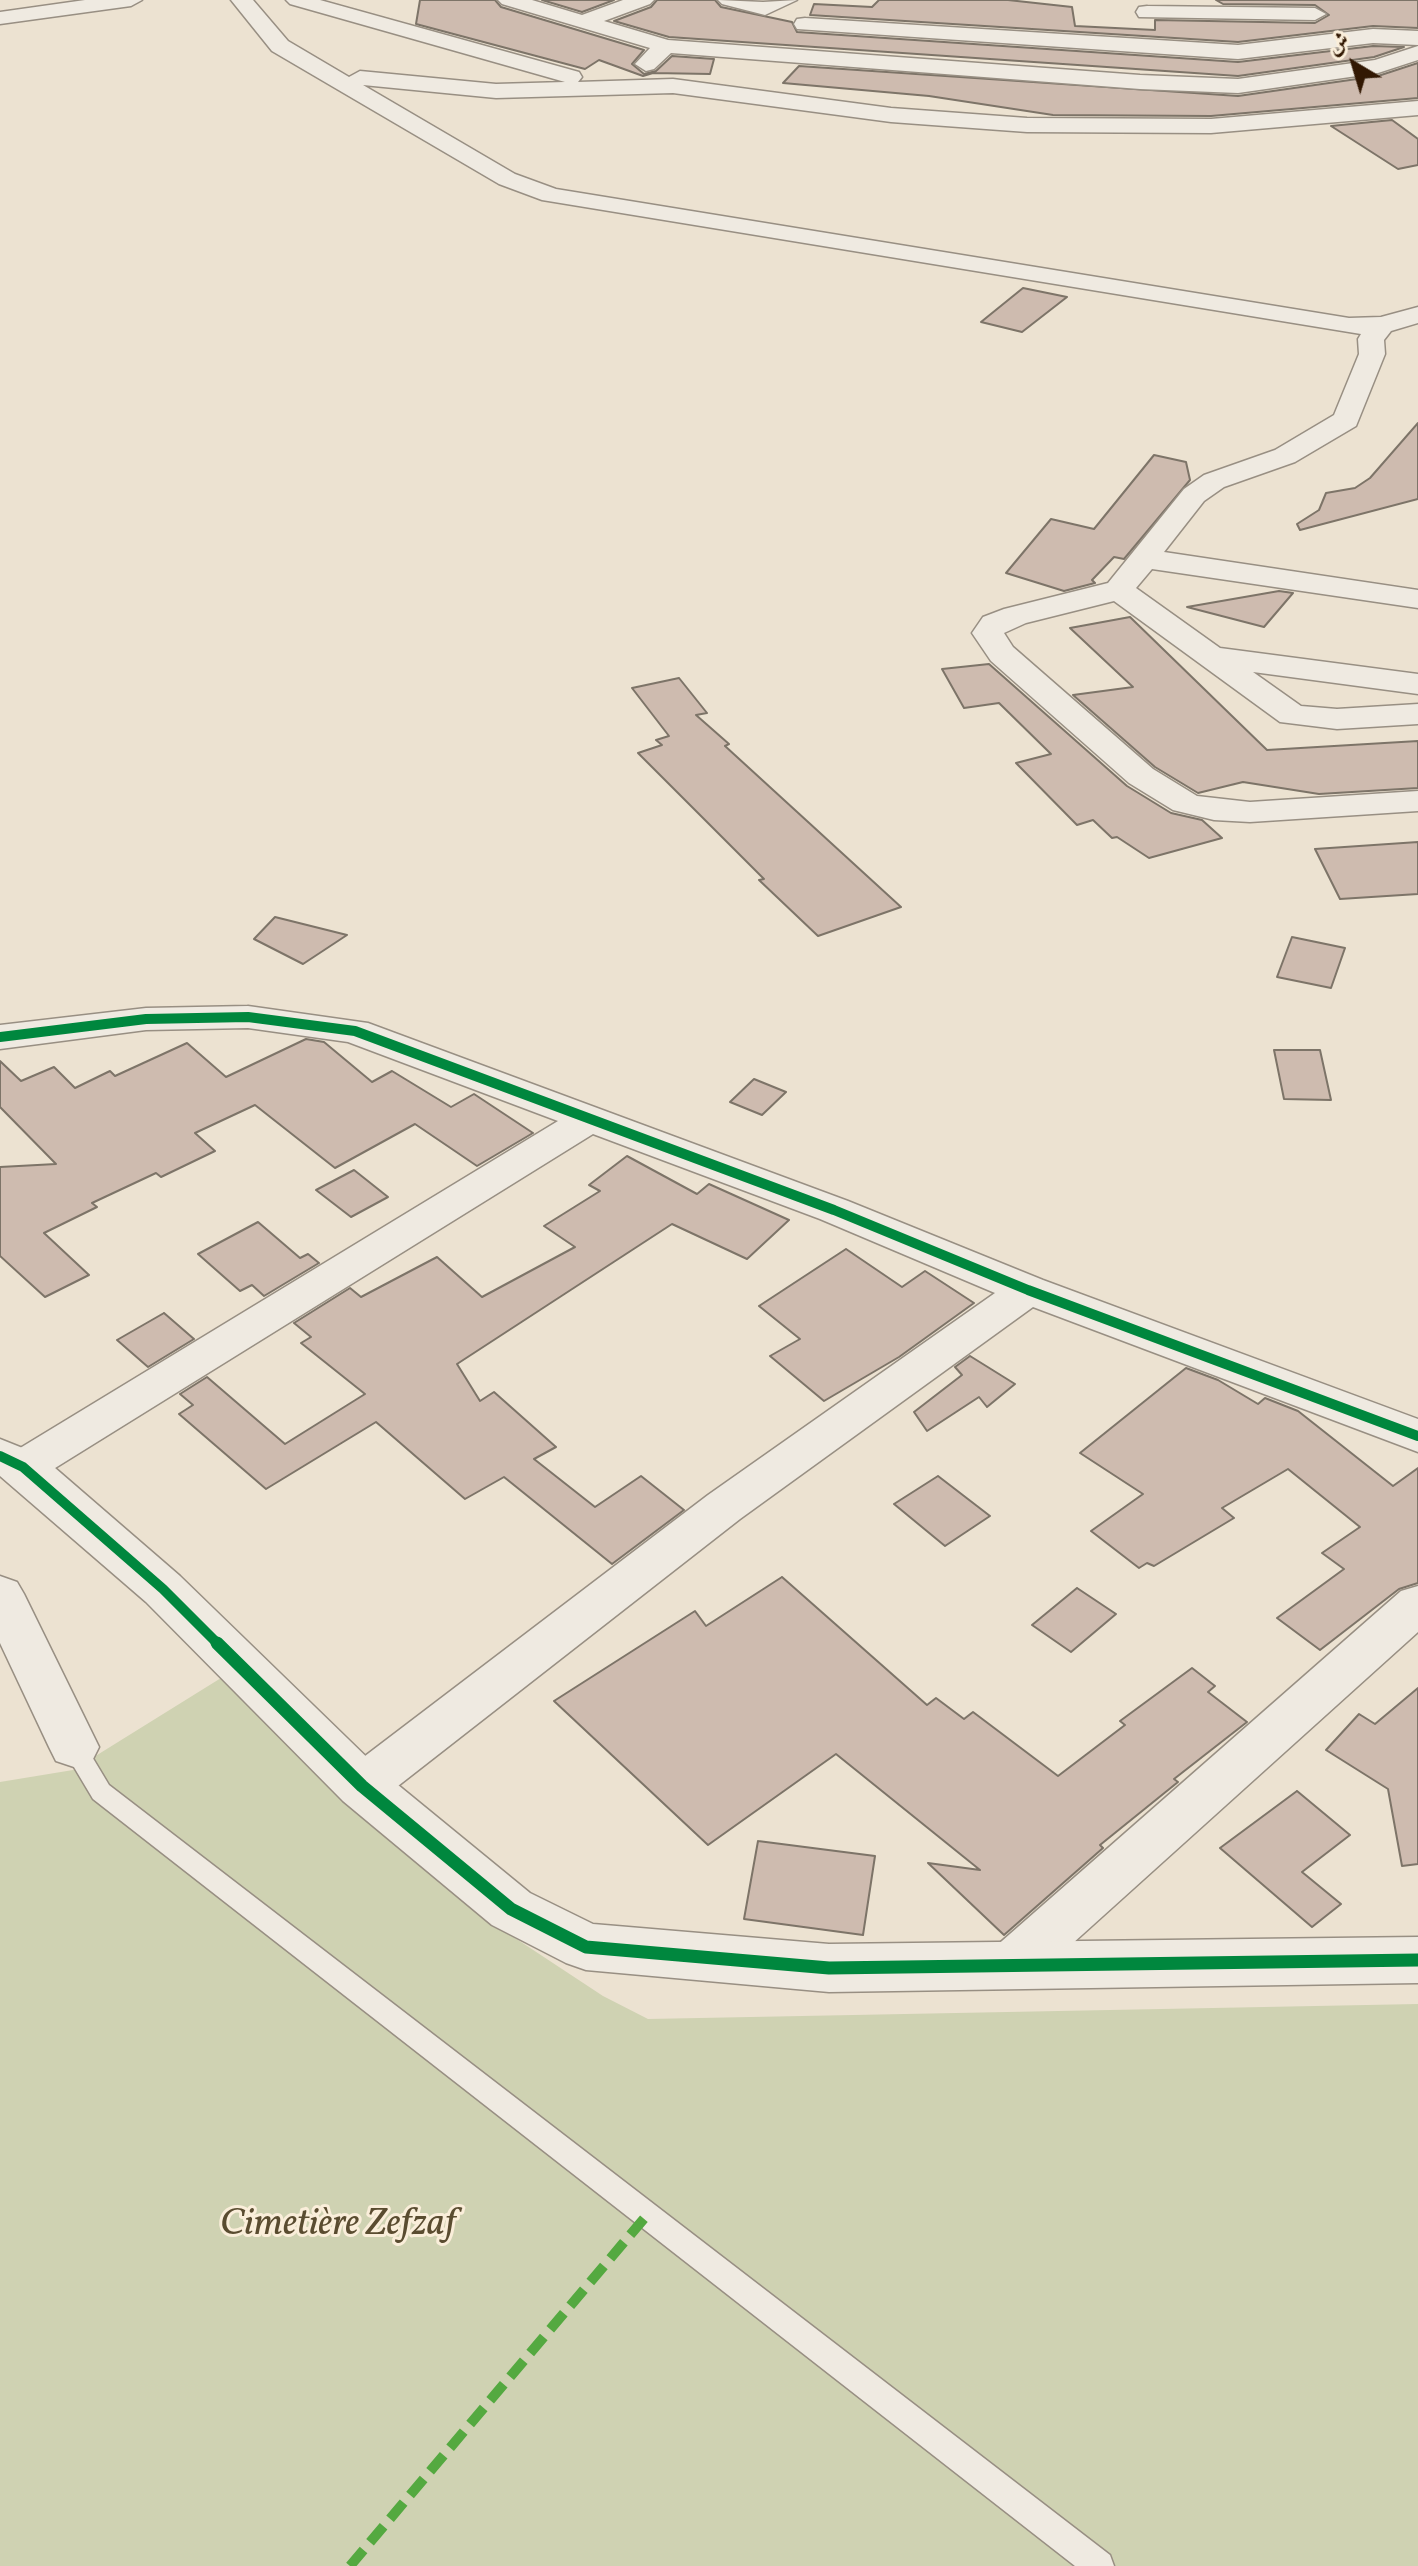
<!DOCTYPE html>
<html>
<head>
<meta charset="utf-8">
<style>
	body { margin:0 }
	#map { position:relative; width:1418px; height:2566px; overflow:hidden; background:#ece2d1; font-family:Vollkorn,Amiri,serif }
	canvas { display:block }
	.north { position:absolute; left:1314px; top:24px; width:80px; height:80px; -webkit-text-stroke:6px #faeeda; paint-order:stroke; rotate:322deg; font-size:22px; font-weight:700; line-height:32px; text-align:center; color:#321803 }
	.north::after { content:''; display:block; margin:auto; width:28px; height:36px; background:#321803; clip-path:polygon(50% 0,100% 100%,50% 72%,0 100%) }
</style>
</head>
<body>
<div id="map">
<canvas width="1418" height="2566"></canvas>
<div class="north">ش</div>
</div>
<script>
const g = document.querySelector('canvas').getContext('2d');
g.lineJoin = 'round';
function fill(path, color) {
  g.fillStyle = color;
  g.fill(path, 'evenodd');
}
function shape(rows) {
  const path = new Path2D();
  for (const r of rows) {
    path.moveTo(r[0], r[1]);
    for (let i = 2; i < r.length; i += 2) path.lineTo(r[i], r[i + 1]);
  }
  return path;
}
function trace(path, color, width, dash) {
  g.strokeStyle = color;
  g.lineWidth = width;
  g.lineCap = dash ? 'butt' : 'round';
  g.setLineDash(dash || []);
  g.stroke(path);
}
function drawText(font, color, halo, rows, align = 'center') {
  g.font = font + ' Vollkorn,serif';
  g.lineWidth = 6;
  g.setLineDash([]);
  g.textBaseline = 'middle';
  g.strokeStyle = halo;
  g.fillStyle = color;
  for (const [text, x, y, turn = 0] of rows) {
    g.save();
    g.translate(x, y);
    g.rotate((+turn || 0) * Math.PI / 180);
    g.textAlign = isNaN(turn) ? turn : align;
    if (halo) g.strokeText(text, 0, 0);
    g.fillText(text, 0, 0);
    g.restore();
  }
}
fill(shape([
	[221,1678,474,1911,603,1996,648,2019,1418,2004,1418,2566,0,2566,0,1782,73,1770]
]), '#cfd2b2');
const building = shape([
	[420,0,495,0,501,7,644,50,632,64,644,74,656,71,672,56,714,59,710,74,653,73,643,76,599,60,585,69,416,24,420,0],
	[542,0,614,0,582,12,542,0],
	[657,0,715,0,721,7,792,22,797,32,1238,62,1373,46,1404,47,1374,57,1238,76,669,37,614,21,651,7,657,0],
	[879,0,1008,0,1072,7,1075,26,1155,30,1155,20,1315,23,1329,15,1315,5,1223,4,1216,0,1418,0,1418,28,1373,26,1238,42,810,15,814,4,872,7,879,0],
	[1418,63,1418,98,1211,116,1053,115,929,96,783,83,799,66,1238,96,1378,76,1418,63],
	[1392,120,1418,139,1418,165,1398,169,1331,126,1392,120],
	[1023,288,1067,297,1022,332,981,322,1023,288],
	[1418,423,1418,499,1300,530,1297,524,1319,510,1326,493,1355,488,1370,478,1418,423],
	[1154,455,1186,462,1190,480,1124,559,1114,557,1092,580,1095,583,1064,591,1006,573,1051,519,1094,529,1154,455],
	[1279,591,1293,593,1264,627,1187,607,1279,591],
	[1130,617,1267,750,1418,741,1418,788,1319,794,1243,782,1198,793,1155,767,1073,695,1133,687,1070,628,1130,617],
	[989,664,1127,786,1171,813,1202,820,1222,838,1149,858,1117,837,1112,838,1093,820,1077,825,1016,763,1051,754,999,703,964,708,942,669,989,664],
	[679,678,707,713,696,715,729,744,725,746,901,907,818,936,759,880,764,879,638,753,662,745,656,740,669,736,632,688,679,678],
	[1418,842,1418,894,1340,899,1315,849,1418,842],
	[275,917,347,935,303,964,254,939,275,917],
	[1292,937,1345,948,1331,988,1277,977,1292,937],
	[306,1039,324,1042,372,1082,392,1071,451,1107,474,1094,533,1133,477,1166,415,1124,335,1168,255,1105,195,1133,215,1151,161,1177,156,1173,92,1203,97,1207,44,1233,89,1275,45,1297,0,1256,0,1167,56,1164,0,1107,0,1061,21,1081,54,1067,75,1088,110,1071,115,1076,187,1043,226,1077,306,1039],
	[1274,1050,1320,1050,1331,1100,1284,1099,1274,1050],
	[754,1079,786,1092,762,1115,730,1102,754,1079],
	[627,1156,697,1194,709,1184,789,1220,747,1259,672,1224,457,1364,480,1401,494,1392,556,1447,534,1459,595,1507,641,1476,684,1510,612,1564,504,1477,465,1499,376,1422,266,1489,179,1414,193,1405,180,1394,207,1377,285,1444,365,1394,301,1343,311,1337,294,1323,350,1288,361,1297,437,1257,482,1297,575,1247,544,1226,600,1191,589,1185,627,1156],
	[354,1170,388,1197,351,1217,316,1190,354,1170],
	[258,1222,300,1258,308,1254,319,1263,264,1296,252,1285,240,1291,198,1254,258,1222],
	[846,1249,902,1287,925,1271,974,1303,899,1357,824,1401,770,1356,800,1339,759,1306,846,1249],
	[164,1313,194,1339,148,1367,117,1340,164,1313],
	[970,1356,1015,1384,987,1407,979,1397,927,1431,914,1412,962,1375,955,1367,970,1356],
	[1186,1368,1218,1380,1258,1404,1265,1398,1298,1411,1393,1486,1418,1468,1418,1583,1399,1589,1320,1650,1277,1618,1344,1569,1322,1553,1360,1527,1288,1469,1222,1508,1234,1518,1154,1566,1147,1563,1139,1568,1091,1531,1143,1494,1080,1453,1186,1368],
	[938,1476,990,1516,945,1546,894,1504,938,1476],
	[782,1577,927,1705,936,1698,964,1719,973,1712,1058,1776,1125,1725,1120,1721,1192,1668,1215,1686,1208,1692,1247,1722,1174,1779,1178,1782,1100,1845,1103,1848,1004,1935,928,1863,980,1870,836,1754,708,1845,554,1701,695,1611,706,1626,782,1577],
	[1077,1588,1116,1614,1071,1652,1032,1625,1077,1588],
	[1418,1688,1418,1864,1402,1866,1388,1789,1326,1750,1359,1714,1375,1724,1418,1688],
	[1297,1791,1350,1835,1302,1872,1341,1904,1312,1927,1220,1848,1297,1791],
	[758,1841,875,1856,863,1935,744,1919,758,1841]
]);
fill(building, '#cebbaf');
trace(building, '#7d7468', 2);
const service = shape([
	[74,1738,82,1740,109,1785,1110,2555,1114,2566,1075,2566,93,1799,62,1747,66,1740,74,1738]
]);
const minor = shape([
	[85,0,142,0,131,6,0,24,0,12,85,0],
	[231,0,253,0,288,41,349,77,360,71,496,84,565,82,290,4,286,0,320,0,579,72,582,77,578,82,673,79,891,108,1027,118,1211,119,1418,101,1418,115,1211,133,1027,132,891,122,673,93,496,98,363,85,515,174,556,189,1349,318,1381,317,1418,307,1418,323,1391,331,1384,340,1385,354,1356,426,1295,462,1224,487,1204,501,1164,552,1418,590,1418,608,1152,569,1136,588,1220,648,1418,674,1418,694,1253,672,1301,706,1337,709,1418,704,1418,724,1337,729,1280,722,1114,601,1026,623,1004,633,1013,647,1153,769,1197,796,1250,802,1418,791,1418,811,1250,822,1214,820,1173,810,1129,783,991,661,972,633,983,617,1004,609,1108,583,1184,489,1204,475,1275,450,1334,415,1359,354,1358,339,1361,334,542,200,499,184,272,51,231,0],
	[498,0,532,0,582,15,623,0,654,0,650,4,604,21,668,40,1140,75,1238,79,1375,60,1418,46,1418,60,1378,73,1238,93,1140,89,671,53,654,69,646,71,635,64,650,48,502,4,498,0],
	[718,0,763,2,797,0,765,15,722,4,718,0],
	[1147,6,1315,8,1326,14,1315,20,1139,17,1136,12,1139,7,1147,6],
	[805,18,1238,45,1373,29,1418,31,1418,45,1373,43,1238,59,797,29,794,24,797,19,805,18],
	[248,1006,368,1023,848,1201,1043,1280,1418,1419,1418,1452,1033,1307,740,1519,380,1800,362,1806,344,1800,337,1786,344,1772,708,1495,995,1293,820,1219,593,1134,39,1478,23,1483,7,1478,1,1467,7,1456,558,1121,348,1042,248,1028,146,1030,0,1049,0,1025,146,1008,248,1006],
	[0,1576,17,1582,24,1594,99,1747,92,1761,74,1767,56,1761,49,1747,0,1643,0,1576],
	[1418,1586,1418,1632,1032,1980,1013,1986,994,1980,986,1964,994,1948,1401,1591,1418,1586]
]);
const tertiary = shape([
	[0,1439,40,1455,180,1576,381,1771,530,1893,593,1924,829,1944,1418,1937,1418,1983,829,1992,586,1970,566,1963,492,1925,343,1801,146,1602,0,1476,0,1439]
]);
trace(service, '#988f83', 3);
trace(minor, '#988f83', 3);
trace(tertiary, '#988f83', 3);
fill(service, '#efeae1');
fill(minor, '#efeae1');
fill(tertiary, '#efeae1');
trace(shape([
	[350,2566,647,2215]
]), '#54a940', 10, [21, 10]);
trace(shape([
	[0,1037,146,1019,248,1017,355,1031,834,1210,1028,1290,1418,1436],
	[0,1456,23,1467,163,1589,219,1645]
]), '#00873e', 10);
trace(shape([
	[217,1643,362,1786,511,1909,586,1947,829,1968,1418,1960]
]), '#00873e', 13);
drawText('italic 38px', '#5a4c30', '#faeeda', [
	["Cimetière Zefzaf",338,2227]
]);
</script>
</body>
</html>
